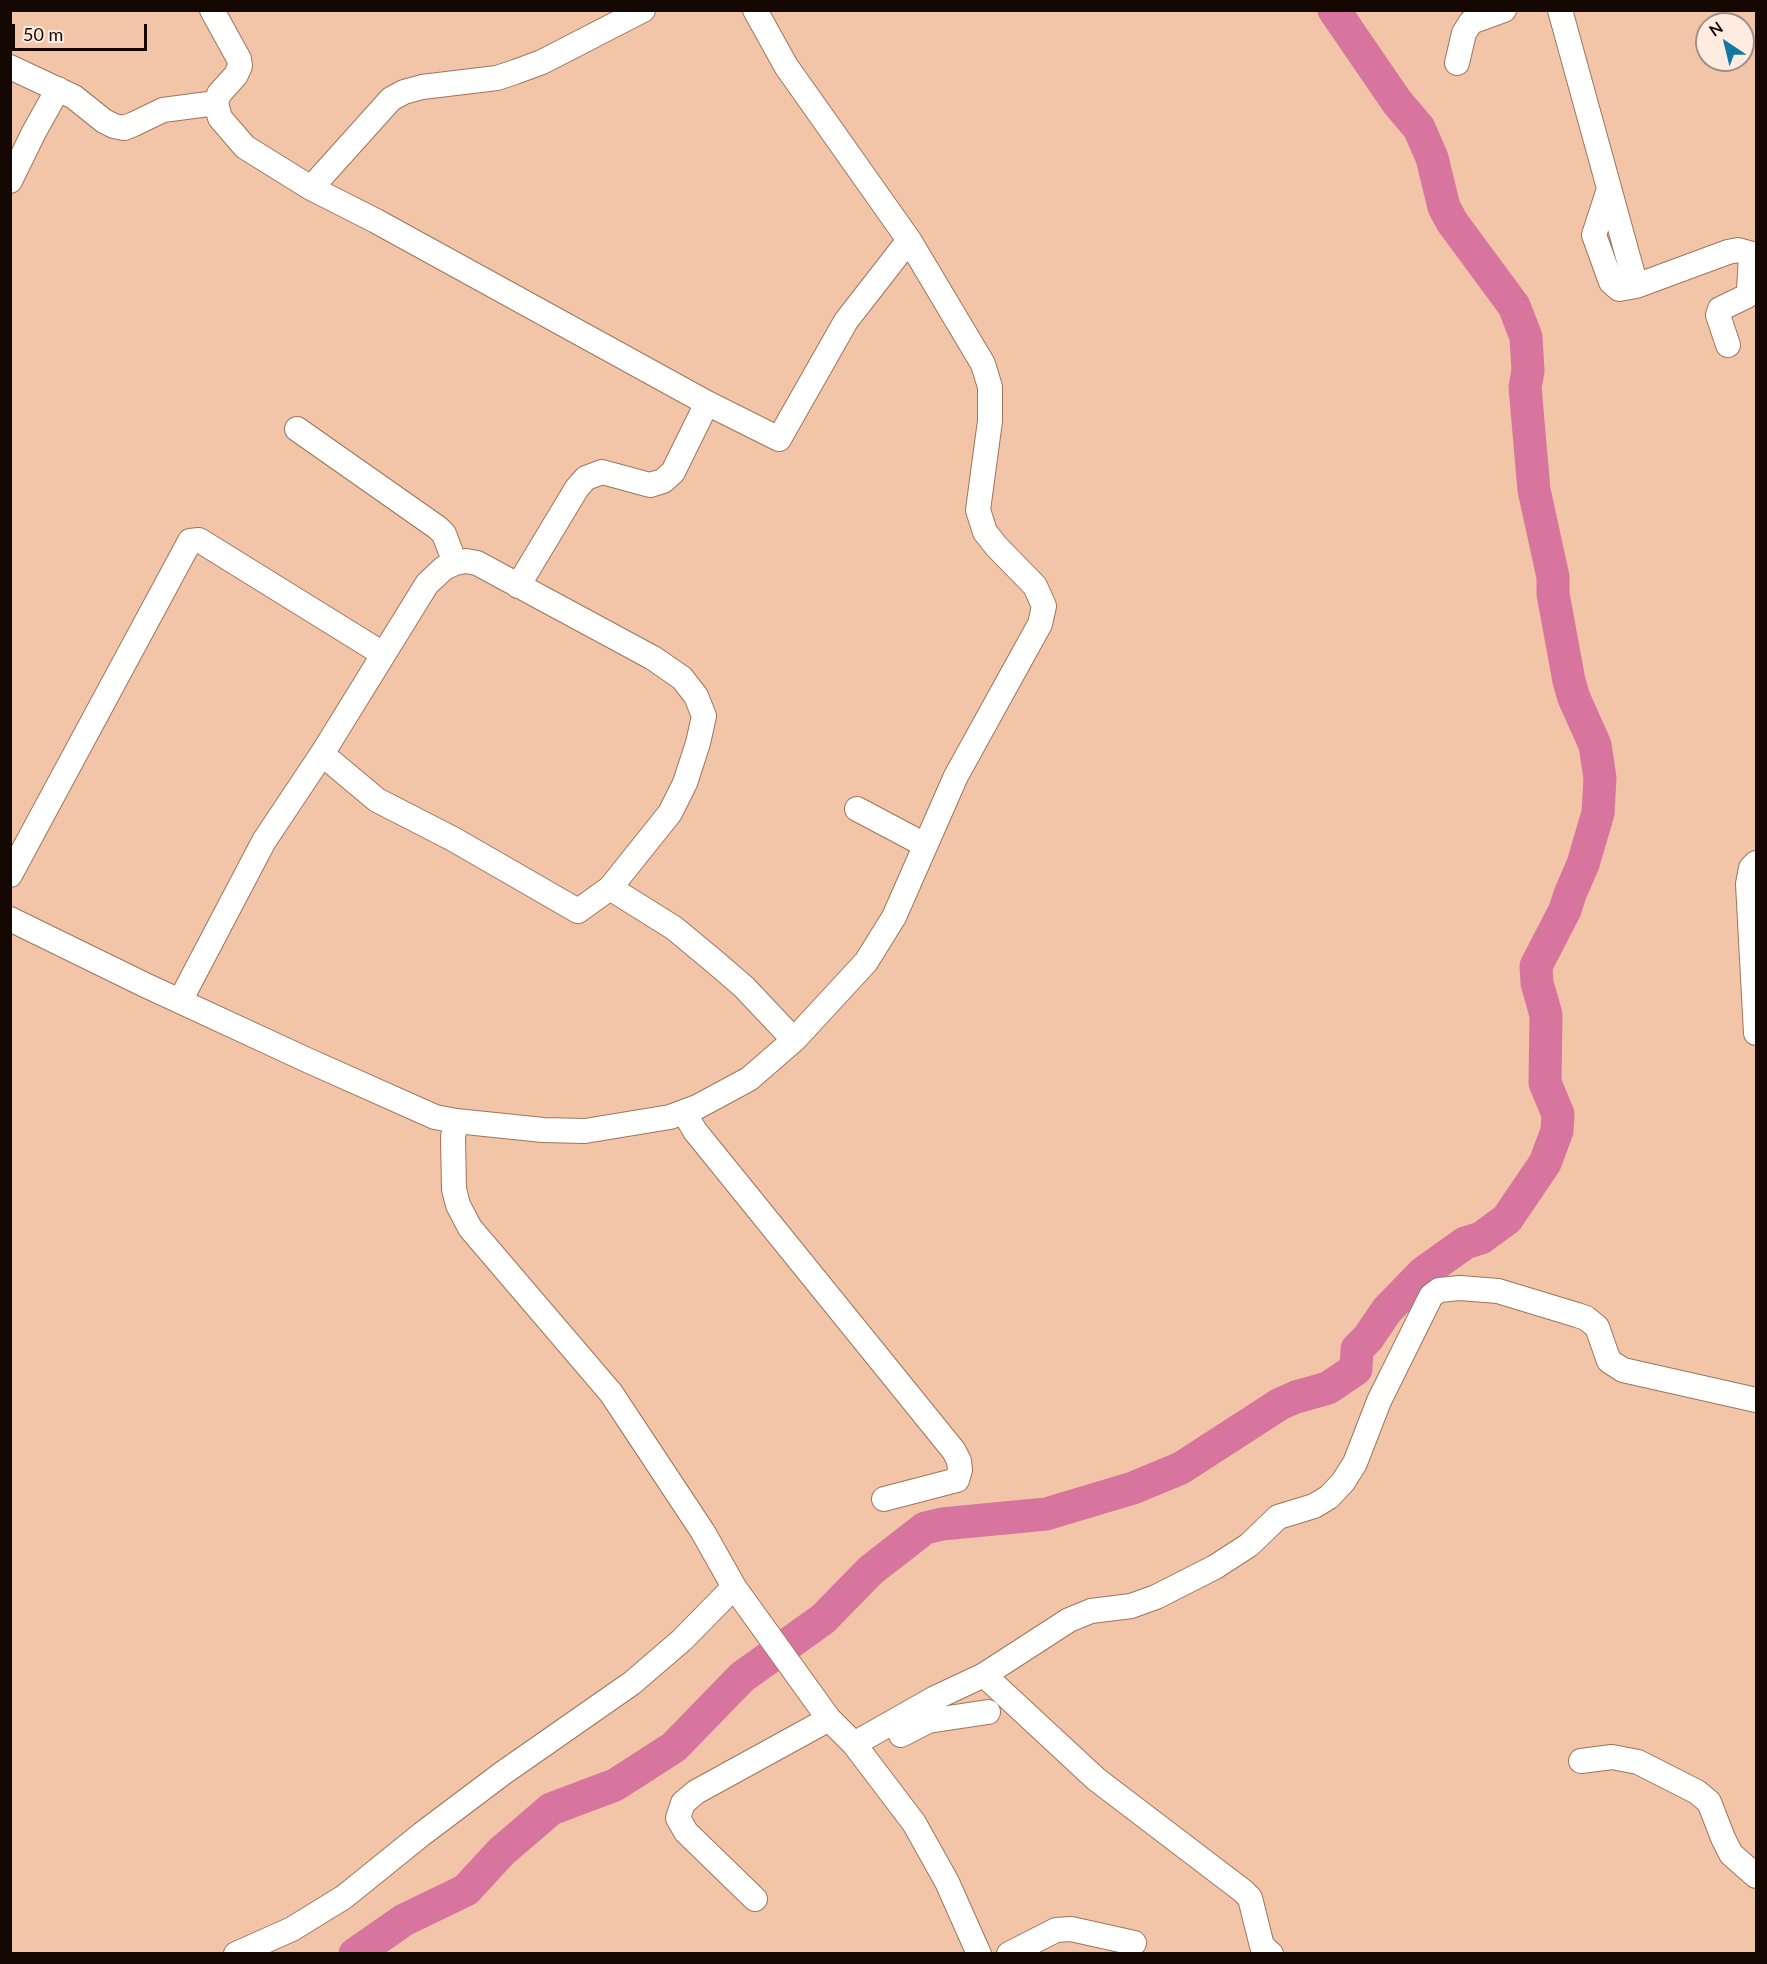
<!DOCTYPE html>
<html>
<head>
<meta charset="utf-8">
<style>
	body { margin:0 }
	#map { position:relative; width:1767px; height:1964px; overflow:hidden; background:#f2c5a8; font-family:Lato,sans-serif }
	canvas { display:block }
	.frame { position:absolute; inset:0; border:12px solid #150701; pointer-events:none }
	.north { position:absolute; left:1695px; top:12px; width:60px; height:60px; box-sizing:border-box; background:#ffece0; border:2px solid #a19087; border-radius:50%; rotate:325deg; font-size:16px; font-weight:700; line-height:24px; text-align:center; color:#150701 }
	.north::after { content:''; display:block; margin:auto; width:21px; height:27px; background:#1278a3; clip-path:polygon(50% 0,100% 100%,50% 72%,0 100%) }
	.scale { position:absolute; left:12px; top:24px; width:135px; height:27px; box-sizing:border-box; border:3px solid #150701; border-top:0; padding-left:8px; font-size:18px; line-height:21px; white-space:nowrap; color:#150701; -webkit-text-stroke:4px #ffece0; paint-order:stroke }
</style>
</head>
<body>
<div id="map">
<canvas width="1767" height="1964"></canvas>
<div class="frame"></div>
<div class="north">N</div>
<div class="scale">50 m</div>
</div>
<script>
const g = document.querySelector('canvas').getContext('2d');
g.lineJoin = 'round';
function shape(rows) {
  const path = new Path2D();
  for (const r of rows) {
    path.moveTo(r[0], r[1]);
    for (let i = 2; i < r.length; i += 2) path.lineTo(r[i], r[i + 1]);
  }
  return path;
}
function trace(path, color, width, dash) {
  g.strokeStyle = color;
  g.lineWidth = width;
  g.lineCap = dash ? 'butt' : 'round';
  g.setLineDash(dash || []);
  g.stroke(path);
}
trace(shape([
	[355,1954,404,1920,466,1890,501,1852,551,1809,615,1785,674,1747,742,1677,823,1619,871,1570,925,1528,942,1524,1046,1514,1133,1488,1181,1468,1280,1404,1296,1397,1328,1388,1356,1369,1357,1349,1368,1338,1387,1310,1423,1273,1465,1243,1481,1238,1507,1219,1545,1163,1557,1131,1558,1114,1545,1083,1546,1015,1537,983,1536,966,1565,910,1570,894,1583,864,1598,813,1600,778,1595,745,1574,698,1569,681,1553,594,1553,577,1534,490,1525,387,1528,371,1526,337,1514,306,1452,222,1444,207,1432,158,1419,128,1397,102,1334,10]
]), '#d7759f', 33);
const minor = shape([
	[212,10,239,59,240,66,236,75,219,94,216,103,220,118,245,147,311,188,391,99,404,92,422,87,497,78,515,72,542,62,643,10],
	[1560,10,1636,286,1728,252,1738,250,1756,255],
	[1457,63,1464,33,1471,22,1504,10],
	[10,67,74,97,104,121,114,126,124,128,134,124,163,110,216,103],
	[10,181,34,132,58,89],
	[311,188,376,221,707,403,779,439,846,321,909,240],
	[1609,189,1594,235,1611,282,1619,289,1636,286],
	[1728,345,1718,315,1720,309,1747,296,1749,291,1751,254],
	[297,429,438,528,444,534,455,563],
	[518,586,577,488,586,478,602,472,650,485,663,481,673,472,707,403],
	[322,754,377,800,453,839,578,911,610,888,674,928,715,962,744,987,794,1040,866,962,894,917,956,776,1040,624,1044,606,1035,586,996,546,985,532,978,510,990,421,990,387,983,364,909,240,786,66,755,10],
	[857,809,925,845],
	[1756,863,1751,868,1748,884,1756,1033],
	[10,875,190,541,199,540,383,654],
	[10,919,145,985,307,1060,435,1117,456,1121,543,1130,585,1131,670,1117,697,1107,749,1079,794,1040],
	[180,1001,264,841,322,754,427,584,444,568,455,563,466,561,477,563,653,658,682,678,696,696,704,716,698,743,685,783,670,813,610,888],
	[684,1112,695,1131,954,1451,959,1461,960,1470,957,1480,884,1499],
	[456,1121,453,1137,454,1189,458,1205,470,1228,611,1393,703,1532,734,1587,829,1719,854,1744,914,1823,947,1882,979,1954],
	[984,1675,1096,1779,1243,1891,1250,1898,1262,1946,1271,1954],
	[901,1735,928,1721,988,1712],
	[854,1744,935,1698,984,1675,1069,1620,1091,1611,1131,1606,1156,1597,1215,1567,1249,1545,1278,1517,1314,1506,1329,1497,1343,1482,1355,1463,1379,1401,1431,1296,1439,1290,1460,1288,1498,1291,1577,1315,1586,1318,1597,1327,1609,1361,1623,1370,1756,1400],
	[1581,1761,1612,1757,1638,1762,1697,1792,1709,1802,1723,1838,1731,1854,1756,1876],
	[755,1899,686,1832,678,1818,683,1803,696,1792,829,1719],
	[236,1954,292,1929,344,1897,422,1834,503,1773,632,1683,682,1640,734,1587],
	[1009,1954,1056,1930,1071,1929,1134,1943]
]);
trace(minor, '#9e755b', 26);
trace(minor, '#fff', 24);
</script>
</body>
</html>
